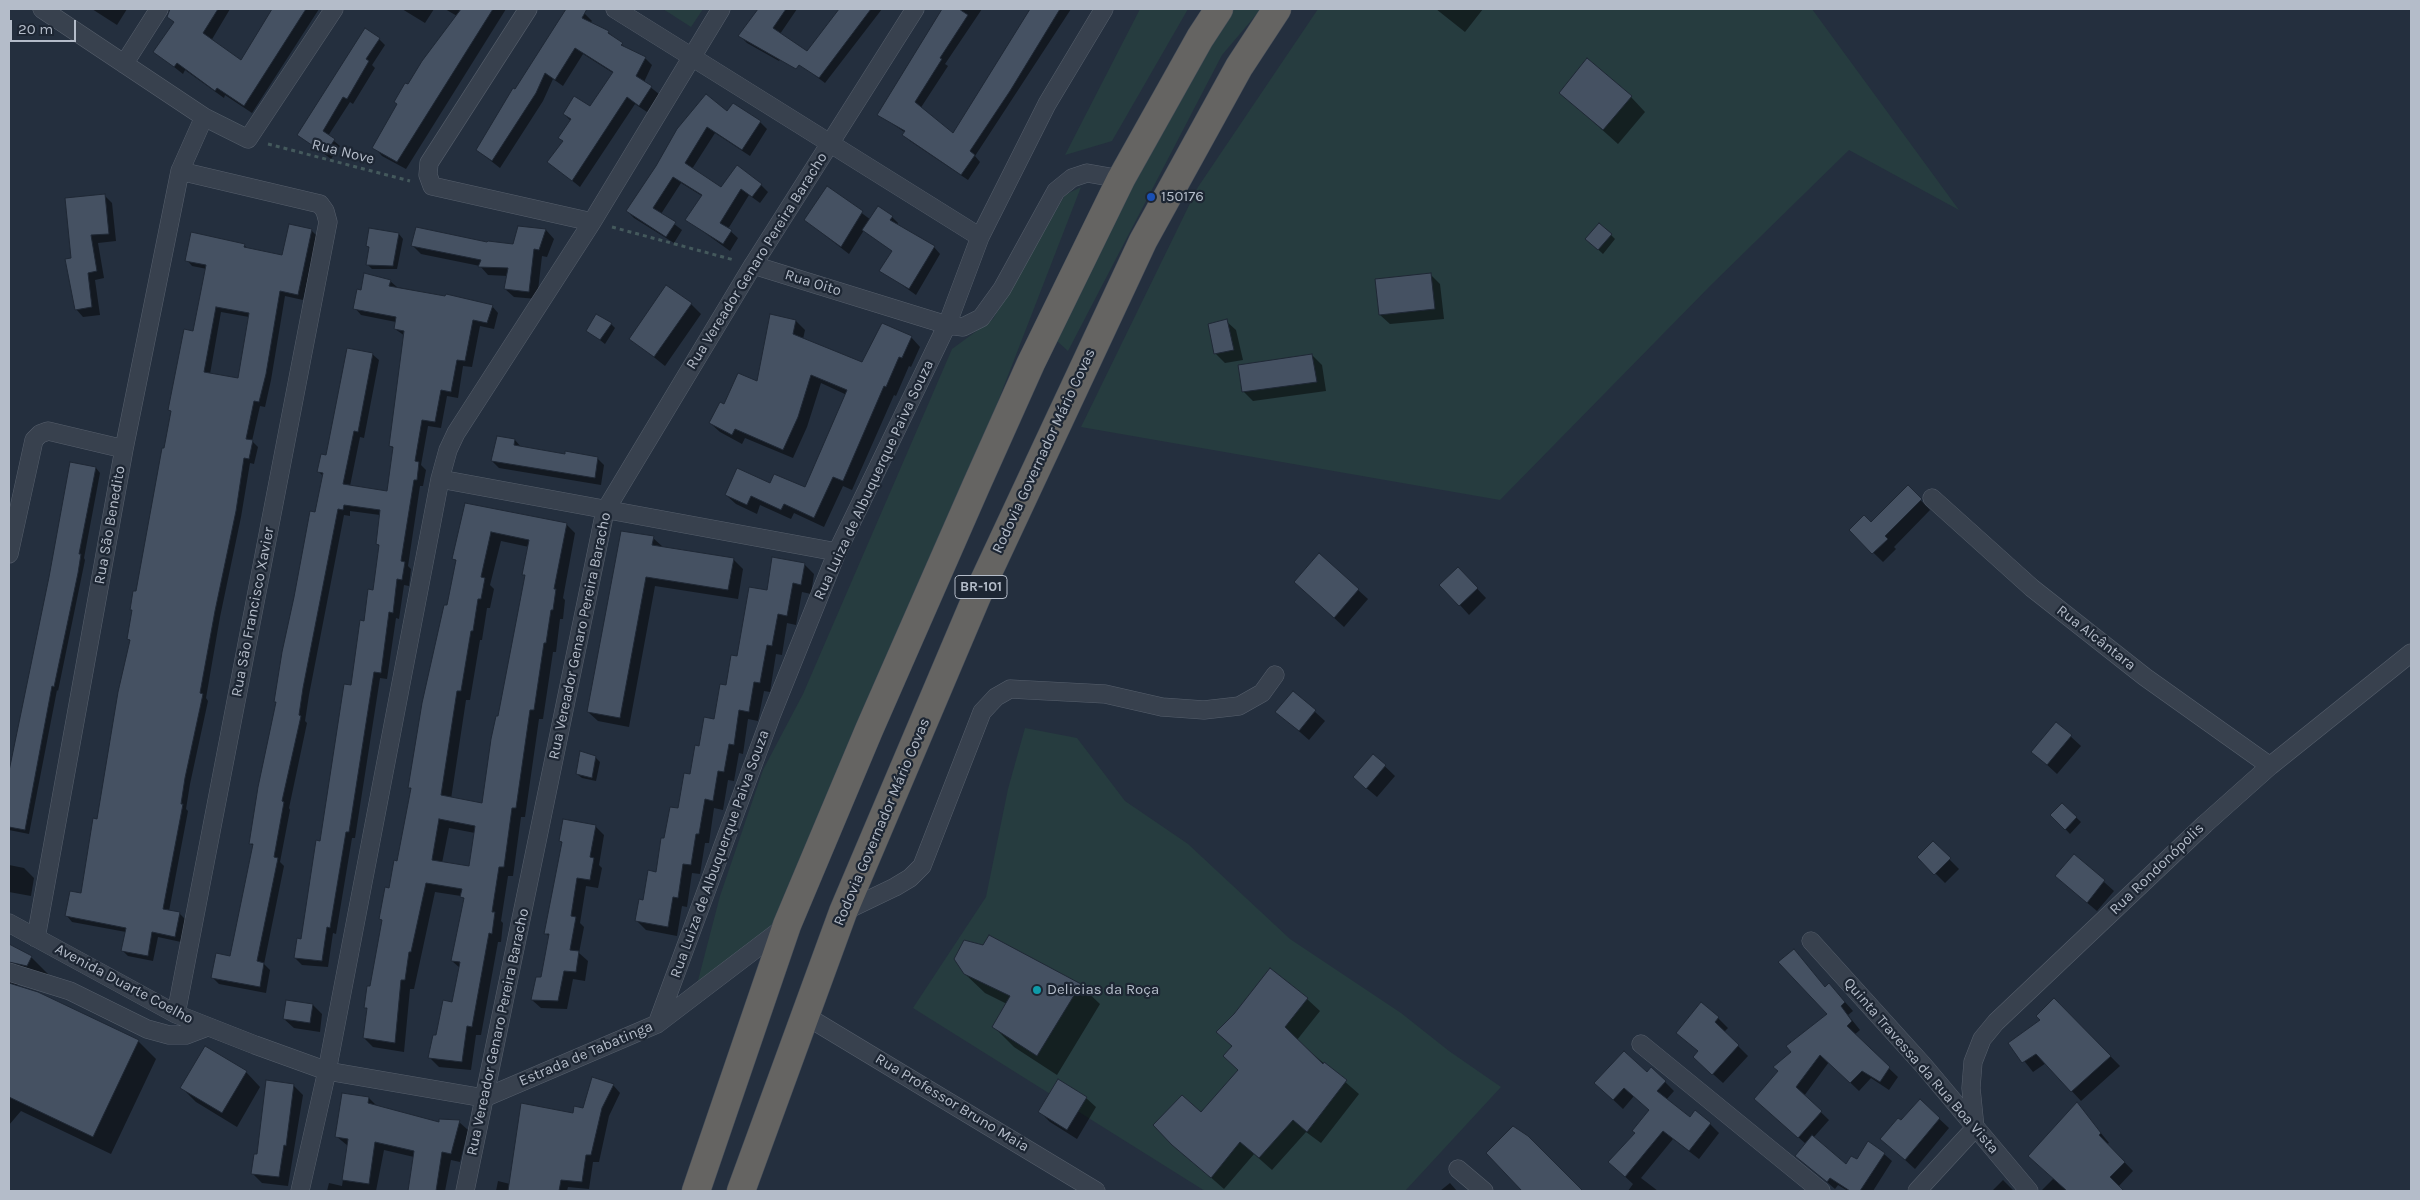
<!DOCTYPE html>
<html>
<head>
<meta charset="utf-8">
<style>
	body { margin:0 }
	#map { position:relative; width:2420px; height:1200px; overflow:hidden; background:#242f3e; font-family:Karla,sans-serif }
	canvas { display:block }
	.frame { position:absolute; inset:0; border:10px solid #b4bcc9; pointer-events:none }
	.scale { position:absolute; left:10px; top:20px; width:66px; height:22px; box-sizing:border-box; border:2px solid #b4bcc9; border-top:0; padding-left:6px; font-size:15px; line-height:18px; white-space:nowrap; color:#b4bcc9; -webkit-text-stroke:4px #1d2633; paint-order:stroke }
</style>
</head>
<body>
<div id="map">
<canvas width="2420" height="1200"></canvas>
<div class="frame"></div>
<div class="scale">20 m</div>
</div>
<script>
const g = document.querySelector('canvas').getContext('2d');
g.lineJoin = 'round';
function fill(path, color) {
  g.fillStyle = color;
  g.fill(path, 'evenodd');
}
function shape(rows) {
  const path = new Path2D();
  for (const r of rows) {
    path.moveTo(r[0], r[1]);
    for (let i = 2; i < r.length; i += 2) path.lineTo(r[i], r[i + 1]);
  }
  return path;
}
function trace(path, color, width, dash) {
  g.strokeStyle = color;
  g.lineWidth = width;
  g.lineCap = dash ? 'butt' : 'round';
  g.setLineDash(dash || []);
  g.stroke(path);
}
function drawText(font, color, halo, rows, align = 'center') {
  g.font = font + ' Karla,sans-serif';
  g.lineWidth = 4.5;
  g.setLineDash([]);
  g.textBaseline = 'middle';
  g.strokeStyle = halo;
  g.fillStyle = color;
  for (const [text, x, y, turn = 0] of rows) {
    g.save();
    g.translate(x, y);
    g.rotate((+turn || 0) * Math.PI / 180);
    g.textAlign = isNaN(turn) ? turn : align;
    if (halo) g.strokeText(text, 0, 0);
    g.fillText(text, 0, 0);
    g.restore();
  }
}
fill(shape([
	[663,9,703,9,691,27],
	[1140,9,1188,9,1112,141,1065,155],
	[1221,9,1261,9,1222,55,1068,351,1036,322],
	[1318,9,1812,9,1959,210,1849,150,1711,285,1500,500,1081,427,1198,187],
	[1081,187,880,706,787,925,694,996,720,896,763,770,803,694,952,349,993,319,1065,195],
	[1025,728,1077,738,1125,801,1188,844,1290,939,1401,1013,1449,1051,1501,1087,1405,1191,1205,1191,913,1008,986,897,1008,789]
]), '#263c3f');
fill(shape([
	[92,9,127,9,117,25],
	[172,9,184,9,188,12,190,9,230,9,211,41,241,62,274,9,319,9,252,113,225,95,224,98,185,70,183,74,155,52,175,23,168,17],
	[402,9,434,9,425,23],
	[445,9,506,9,406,169,382,156,374,147,408,86,457,16],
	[567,9,576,9,584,13,592,21,590,23,608,32,628,50,645,58,652,65,644,82,659,94,647,112,635,104,580,187,549,162,564,142,559,137,571,121,564,114,591,108,613,73,583,54,563,86,553,79,543,101,500,168,477,150],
	[759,9,797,9,780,34,789,43,779,61,747,43,740,36],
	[841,9,882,9,825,83,801,65],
	[943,9,982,9,945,64,948,66,920,109,953,135,1031,9,1071,9,975,156,980,162,968,180,910,141,904,135,906,133,879,115],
	[1436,9,1483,9,1465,32],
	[379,39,385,45,372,65,375,68,353,104,350,102,328,136,340,146,331,159,298,134],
	[1560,92,1631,97,1645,112,1618,144],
	[728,113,760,122,767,129,750,156,715,133,692,169,721,189,761,185,768,192,760,203,749,195,728,229,738,238,730,251,687,220,702,196,681,183,661,214,682,230,674,243,634,218,627,211,657,167,678,130],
	[828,188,871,220,892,217,898,223,897,225,934,247,940,254,916,295,881,270,893,252,864,230,849,254,805,220],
	[104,195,112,203,116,241,98,243,104,278,95,280,100,315,83,317,76,309,72,259],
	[519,227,546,230,554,239,547,257,542,256,537,299,514,297,505,289,508,276,488,275,480,266,421,254,413,246,488,244,514,246],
	[311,230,317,236,303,300,285,296,271,380,265,407,260,406,252,441,258,447,254,464,250,463,241,517,220,617,206,698,208,701,190,784,186,809,188,811,169,911,179,913,185,919,181,942,158,937,153,961,128,956,123,951,126,932,72,922,67,916,82,895,98,820,131,642,128,639,133,611,131,609,137,593,165,450,172,413,170,410,194,332,207,269,192,266,187,260,244,245,248,249,283,256],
	[221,312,249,317,239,380,210,374],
	[399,234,403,239,397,269,372,269,367,264,370,249,367,246],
	[1611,235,1615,239,1603,254,1591,243],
	[1430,274,1440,284,1444,319,1390,324,1380,315],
	[390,281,397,287,492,306,498,313,494,329,480,326,472,367,463,366,458,398,447,396,441,428,428,426,421,465,426,470,423,486,420,486,408,566,411,569,409,586,404,585,399,619,396,618,387,679,380,678,355,838,352,838,336,934,333,933,328,967,302,965,295,958,302,940,365,622,374,591,380,547,377,544,380,515,350,511,350,516,344,515,309,695,305,721,307,723,289,808,290,810,280,862,284,866,264,964,270,970,266,993,219,984,213,978,231,957,254,847,250,843,277,703,275,702,323,476,319,472,372,354,379,360,364,438,360,437,350,486,388,492,394,449,390,446,405,336,395,329,396,322,361,315,355,308,362,292],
	[691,304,701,314,665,366,631,339],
	[796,321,805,330,803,339,863,364,911,337,920,347,911,367,909,366,896,396,894,395,852,490,843,486,824,527,794,513,791,519,760,505,757,514,736,504,726,495,771,485,806,489,847,395,821,383,807,427,793,458,745,438,742,444,720,432,710,423,725,406,758,383],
	[1226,321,1236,330,1243,360,1225,363,1216,354],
	[611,324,615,328,605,344,587,330],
	[1312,355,1322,365,1326,391,1253,401,1243,391],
	[515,440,521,447,566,456,597,458,604,465,601,485,499,468,492,461],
	[96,468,100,473,84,558,85,560,58,691,57,690,29,834,9,830,9,778,50,578],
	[1908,487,1930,510,1894,547,1896,549,1883,562,1850,530,1871,524],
	[466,505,566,524,575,533,563,598,565,600,563,619,560,619,556,652,553,652,543,719,539,719,525,817,521,817,513,876,508,876,501,921,503,923,501,942,498,942,481,1035,476,1035,471,1070,439,1067,430,1058,453,1003,460,968,452,961,465,900,461,896,435,892,414,989,410,989,404,1052,373,1047,364,1038,368,1010,365,1007,371,988,383,921,380,918,398,862,412,790,409,787,457,562,454,559],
	[501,541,529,547,524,574,526,577,483,805,451,799,466,700,470,700,480,640,482,640,487,608,490,608,494,589,490,585],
	[449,828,475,833,470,867,442,863],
	[653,538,663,547,733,559,743,569,738,599,655,586,629,727,598,721,588,712],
	[804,564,814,574,811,594,802,592,796,625,787,623,782,655,776,654,770,692,764,691,758,721,748,719,743,754,739,753,734,781,728,780,723,810,714,808,709,843,705,843,700,874,692,873,687,907,682,906,677,936,646,930,636,920,657,873,665,840,679,810,700,747,715,720,738,658,768,591],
	[1467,578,1486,598,1469,615,1460,605],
	[1295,582,1358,590,1368,599,1344,627],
	[1293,692,1325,721,1309,740,1277,712],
	[2057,724,2081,746,2057,774,2033,752],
	[1373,755,1395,776,1377,797,1364,786],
	[595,757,600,762,596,781,582,778,577,774],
	[2062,804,2081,822,2070,834,2052,815],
	[595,826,604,835,599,865,602,868,598,888,586,886,580,923,584,927,579,953,588,961,585,981,573,979,567,1009,541,1008,532,1000,542,979,549,937,546,933,563,844,560,841],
	[1933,843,1959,869,1945,883,1919,857],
	[2074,855,2114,891,2097,911,2067,886],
	[9,865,24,868,34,878,31,896,9,892],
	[9,946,31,957,49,975,45,983,19,982,18,987,138,1041,156,1059,111,1154,21,1111,9,1125],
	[964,973,1080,985,1100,1004,1057,1075,1014,1047,994,1027,1007,1004,985,993],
	[1826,988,1837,993,1853,1011,1848,1015,1860,1030,1854,1035,1898,1077,1889,1090,1871,1078,1859,1091,1829,1062,1804,1096,1829,1120,1813,1138,1847,1166,1884,1154,1892,1161,1873,1191,1848,1191,1838,1185,1835,1189,1797,1156,1806,1144,1764,1107,1779,1071,1793,1052,1829,1014],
	[1307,999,1320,1011,1297,1040,1359,1094,1321,1143,1306,1132,1272,1170,1254,1154,1224,1189,1173,1144],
	[2054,999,2120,1066,2081,1101,2046,1063,2033,1072,2010,1043,2042,1020],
	[313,1005,322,1014,320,1032,294,1028,284,1019],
	[1718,1018,1728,1028,1724,1032,1748,1056,1723,1083,1704,1066,1699,1052,1677,1033],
	[246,1072,260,1087,237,1127,196,1102,182,1088],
	[1647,1074,1665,1082,1674,1091,1666,1100,1690,1118,1710,1124,1719,1133,1699,1159,1673,1139,1641,1178,1658,1191,1628,1191,1633,1184,1619,1171,1636,1133,1651,1111,1634,1096,1623,1109,1605,1092],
	[293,1085,303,1095,288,1186,262,1183,252,1173,258,1156],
	[613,1085,620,1093,609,1116,599,1162,593,1162,589,1189,568,1187,567,1191,496,1191,498,1181,510,1184,574,1114,584,1109],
	[369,1098,378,1107,440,1123,459,1122,468,1130,460,1162,451,1160,445,1191,409,1191,414,1157,384,1150,376,1191,327,1191,329,1183,342,1186,348,1146,336,1136],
	[1086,1098,1096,1107,1077,1139,1050,1122,1040,1112],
	[1920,1101,1949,1128,1915,1169,1882,1139,1902,1122],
	[2077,1104,2109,1143,2107,1144,2133,1171,2118,1187,2122,1191,2041,1191,2054,1178],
	[1547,1157,1582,1191,1524,1191,1519,1187],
	[2003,1180,2014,1191,1992,1191],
	[1450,1183,1457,1191,1440,1191]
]), '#0007');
const building = shape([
	[170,9,218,9,203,33,241,60,272,9,306,9,244,106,217,88,215,91,177,63,174,67,153,52,174,22,167,17,170,9],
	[461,9,493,9,397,162,372,148,397,104,394,102,405,83,408,84,422,61,461,9],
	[566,9,587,9,582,18,609,31,608,33,623,43,621,45,646,57,636,76,652,86,639,106,627,97,572,181,547,162,563,141,558,138,571,119,563,114,574,96,590,106,613,72,575,48,555,80,545,73,536,93,492,161,476,150,513,88,515,89,566,9],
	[758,9,786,9,773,28,807,51,839,9,871,9,819,78,799,65,796,69,738,36,758,9],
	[942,9,959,9,968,15,940,58,942,59,915,102,953,133,1030,9,1060,9,1010,91,970,151,975,155,961,175,902,135,905,131,877,115,942,9],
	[365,28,380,38,366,59,369,61,347,99,343,97,323,131,335,139,325,154,297,135,365,28],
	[1587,58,1632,96,1603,130,1559,93,1587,58],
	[706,94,727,111,733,103,761,121,742,150,707,127,685,163,721,187,737,165,762,184,752,197,741,189,720,223,732,230,723,244,685,220,702,195,673,177,653,208,676,222,666,237,626,211,656,166,677,129,706,94],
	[827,186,863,211,841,247,804,220,827,186],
	[105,194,109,234,91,235,97,271,88,273,92,307,75,310,65,259,71,258,65,198,105,194],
	[878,206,893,216,890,220,935,246,909,289,879,271,892,251,862,230,878,206],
	[1599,223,1612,234,1598,250,1585,239,1599,223],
	[289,224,312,229,298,295,280,291,266,374,259,402,254,401,246,439,253,440,249,459,244,458,236,511,215,611,200,693,203,694,185,778,181,804,183,804,163,909,180,912,175,937,152,932,148,956,121,951,126,928,65,916,70,891,81,893,93,818,97,819,118,692,130,640,127,639,132,610,130,610,133,591,136,591,162,448,164,448,171,411,168,410,184,329,193,331,206,265,185,261,191,232,245,244,244,247,282,255,289,224],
	[216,307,249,313,238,378,204,372,216,307],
	[518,226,546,229,539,250,534,249,529,292,504,289,508,268,478,267,481,260,411,246,416,227,487,242,488,241,513,244,518,226],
	[369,228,399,233,393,266,366,265,369,247,366,246,369,228],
	[364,273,391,280,389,286,445,296,446,294,493,305,487,323,473,320,465,361,457,360,451,392,441,390,435,422,422,420,415,461,419,462,417,480,414,480,401,561,405,562,402,580,397,579,393,613,389,612,381,673,374,672,349,832,346,832,330,928,327,927,322,961,294,958,297,938,301,939,316,840,320,841,344,684,351,685,360,620,364,621,368,589,373,590,379,545,376,544,380,510,344,505,343,510,338,509,303,688,299,715,301,716,282,801,284,802,274,857,278,858,257,961,264,963,260,987,211,978,216,953,230,956,253,844,249,844,258,787,276,702,274,702,282,652,294,597,310,511,315,512,323,473,317,472,321,454,326,455,347,348,373,353,358,432,354,431,343,484,387,491,393,447,389,446,404,331,394,329,396,317,353,309,357,289,361,290,364,273],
	[1431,273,1435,309,1379,315,1375,279,1431,273],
	[666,285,692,303,654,357,629,339,666,285],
	[596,314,612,323,600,340,586,331,596,314],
	[770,314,796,320,793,334,862,362,882,323,912,336,902,358,899,357,886,387,884,386,843,481,833,477,814,518,784,504,781,510,751,496,747,505,725,495,737,468,770,483,774,474,805,487,847,390,811,375,798,417,783,450,735,429,732,435,709,423,720,402,724,404,738,373,757,381,770,314],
	[1227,319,1234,350,1214,354,1208,324,1227,319],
	[1312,354,1317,382,1242,392,1238,365,1312,354],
	[497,436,515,439,514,445,565,454,565,451,598,457,595,478,491,461,497,436],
	[70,462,96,467,79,554,81,554,78,573,54,687,52,686,25,830,9,827,9,771,49,577,70,462],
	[1908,485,1922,499,1885,536,1888,539,1872,554,1849,530,1864,515,1871,522,1908,485],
	[465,503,567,523,554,589,556,589,553,610,551,610,546,643,544,643,534,710,530,710,516,808,512,808,504,867,499,867,492,912,495,912,492,934,489,933,472,1027,467,1026,462,1062,428,1058,433,1035,436,1035,443,1000,452,1002,460,962,451,961,464,898,460,897,462,889,426,883,411,952,409,952,405,980,401,980,395,1043,363,1038,367,1008,364,1008,367,986,370,986,382,920,379,919,385,887,389,888,394,860,397,861,411,788,408,788,422,703,444,605,447,605,456,560,452,559,465,503],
	[491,532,529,540,522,575,525,575,498,716,496,716,491,739,482,803,441,795,457,691,461,691,471,631,473,631,478,599,481,599,485,578,481,577,491,532],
	[439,819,475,826,469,866,432,860,439,819],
	[621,531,654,536,652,545,734,558,728,590,646,577,620,718,587,712,621,531],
	[1319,553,1359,589,1334,618,1294,582,1319,553],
	[772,557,805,563,801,585,793,583,787,616,778,614,772,646,767,645,760,683,754,682,749,712,739,710,734,745,729,744,724,772,718,771,713,801,705,799,699,834,696,834,691,865,683,864,678,898,673,897,668,927,635,921,639,899,643,900,648,870,656,872,661,838,664,838,670,807,678,808,684,773,690,774,695,745,699,746,704,717,714,719,720,684,726,685,731,655,737,656,749,587,767,590,772,557],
	[1458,567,1478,588,1459,606,1439,585,1458,567],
	[1293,691,1316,710,1299,731,1275,712,1293,691],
	[2056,722,2072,735,2047,765,2031,752,2056,722],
	[580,751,596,756,592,778,576,774,580,751],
	[1373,754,1386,765,1366,789,1353,777,1373,754],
	[2062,803,2077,817,2065,830,2050,815,2062,803],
	[563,819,596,825,590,857,594,858,590,880,577,878,571,916,576,917,570,950,579,951,576,972,564,971,558,1001,531,1000,536,977,541,977,549,934,544,934,562,842,559,841,563,819],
	[1933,841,1951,858,1934,875,1917,857,1933,841],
	[2074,854,2105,880,2087,903,2055,876,2074,854],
	[989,935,1081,984,1037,1056,992,1027,1010,996,964,974,954,959,964,940,983,945,989,935],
	[9,944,32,956,27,966,9,962,9,944],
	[1794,949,1825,987,1829,983,1845,1002,1841,1006,1852,1021,1847,1026,1890,1067,1880,1082,1862,1071,1850,1083,1820,1055,1796,1087,1822,1111,1798,1138,1754,1099,1778,1071,1773,1067,1791,1052,1786,1046,1827,1014,1778,962,1794,949],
	[1270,968,1308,998,1285,1027,1323,1064,1324,1062,1347,1080,1307,1132,1293,1120,1259,1158,1240,1142,1211,1178,1172,1145,1153,1125,1182,1095,1201,1112,1238,1070,1223,1056,1232,1046,1216,1032,1234,1014,1270,968],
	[9,983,38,992,139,1040,93,1137,9,1097,9,983],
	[2054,998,2111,1056,2071,1092,2036,1054,2022,1063,2008,1043,2040,1020,2036,1016,2054,998],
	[286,1000,313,1004,310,1023,283,1019,286,1000],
	[1701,1002,1719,1017,1715,1022,1739,1045,1712,1075,1693,1057,1698,1051,1676,1033,1701,1002],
	[205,1046,247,1071,222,1113,180,1088,205,1046],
	[1624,1051,1647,1072,1651,1067,1666,1081,1657,1091,1690,1117,1695,1110,1711,1123,1689,1151,1663,1131,1625,1177,1608,1162,1635,1133,1632,1131,1649,1110,1624,1088,1613,1100,1594,1083,1624,1051],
	[592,1077,614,1084,602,1108,591,1155,586,1155,582,1182,561,1180,559,1191,508,1191,521,1103,573,1113,574,1106,583,1108,592,1077],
	[1058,1079,1087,1097,1067,1130,1038,1112,1058,1079],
	[266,1080,294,1084,286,1146,284,1145,279,1177,251,1174,254,1154,257,1154,266,1080],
	[342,1093,369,1097,368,1103,439,1122,439,1119,460,1120,451,1154,442,1152,436,1191,408,1191,414,1151,375,1142,369,1184,342,1180,348,1139,335,1137,342,1093],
	[1920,1099,1940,1118,1905,1160,1880,1139,1898,1118,1901,1120,1920,1099],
	[2077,1102,2101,1133,2099,1135,2125,1162,2110,1177,2124,1191,2067,1191,2028,1156,2077,1102],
	[1513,1126,1528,1136,1583,1191,1522,1191,1486,1153,1513,1126],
	[1812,1135,1846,1164,1851,1156,1857,1159,1868,1141,1885,1153,1860,1191,1850,1191,1830,1178,1827,1182,1795,1156,1812,1135]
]);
fill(building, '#455162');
trace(building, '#1f2835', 1);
const minor = shape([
	[42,9,204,117,248,139,334,9],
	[528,9,429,163,428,175,432,186,592,222],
	[615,9,980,237],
	[124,64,159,9],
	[753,265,947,325,963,327,981,318,1002,289,1056,191,1072,178,1087,173,1121,179],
	[440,479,837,552],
	[1932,498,2032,588,2145,677,2270,766],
	[9,554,34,440,40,434,48,431,124,449],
	[843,912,895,887,910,878,922,866,982,712,996,697,1010,689,1105,694,1162,707,1204,710,1239,706,1262,693,1275,675],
	[9,923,176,1014,255,1045,327,1071,484,1098,657,1024,787,925],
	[36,938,124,449,180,171,204,117],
	[1811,941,1924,1066,2029,1191],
	[9,972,70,991,147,1029,169,1035,186,1035,207,1027],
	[176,1014,328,222,325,211,320,204,180,171],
	[806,1016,1096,1191],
	[657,1024,771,716,837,552,947,325,980,237,1047,104,1104,9],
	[1641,1044,1821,1191],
	[1458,1169,1484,1191],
	[300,1191,327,1071,440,479,448,450,456,433,592,222,721,9],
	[465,1191,605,511,753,265,915,9],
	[1917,1191,1975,1128,1971,1088,1973,1062,1982,1039,1996,1022,2205,824,2270,766,2411,653]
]);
const trunk = shape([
	[696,1191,787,925,869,730,976,486,1031,363,1121,179,1200,38,1219,9],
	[741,1191,843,912,977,596,1143,241,1239,67,1277,9]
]);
trace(minor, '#565f6c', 19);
trace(trunk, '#434c59', 29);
trace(shape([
	[268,144,410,181],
	[612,227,734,260]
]), '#44595c', 3, [4, 4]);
trace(minor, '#38414e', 18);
trace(trunk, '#656462', 28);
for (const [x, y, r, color] of [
	[1151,197,5,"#1a4fb4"],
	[1037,990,5,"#0f9aa8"]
]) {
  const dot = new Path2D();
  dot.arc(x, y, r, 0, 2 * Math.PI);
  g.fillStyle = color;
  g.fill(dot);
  trace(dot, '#1d2633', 2);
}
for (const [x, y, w] of [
	[981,587,52]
]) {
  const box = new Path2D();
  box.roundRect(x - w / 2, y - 11.5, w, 23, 4);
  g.fillStyle = '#1d2633';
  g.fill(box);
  trace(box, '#b4bcc9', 1);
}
drawText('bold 14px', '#b4bcc9', null, [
	["BR-101",981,587]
]);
drawText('15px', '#b4bcc9', '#1d2633', [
	["Rua Nove",343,152,14],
	["Rua Vereador Genaro Pereira Baracho",757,261,-58],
	["Rua Oito",813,283,17],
	["Rodovia Governador Mário Covas",1044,451,-65],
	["Rua Luiza de Albuquerque Paiva Souza",874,480,-65],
	["Rua São Benedito",110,525,-80],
	["Rua São Francisco Xavier",253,612,-79],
	["Rua Vereador Genaro Pereira Baracho",580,636,-78],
	["Rua Alcântara",2096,638,38],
	["Rodovia Governador Mário Covas",882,822,-67],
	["Rua Luiza de Albuquerque Paiva Souza",720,854,-70],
	["Rua Rondonópolis",2157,869,-44],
	["Avenida Duarte Coelho",124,984,28],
	["Rua Vereador Genaro Pereira Baracho",498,1032,-78],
	["Estrada de Tabatinga",586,1054,-23],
	["Quinta Travessa da Rua Boa Vista",1921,1066,49],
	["Rua Professor Bruno Maia",952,1103,31]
]);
drawText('15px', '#b4bcc9', '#1d2633', [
	["150176",1161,197],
	["Delicias da Roça",1047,990]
], 'left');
</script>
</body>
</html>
